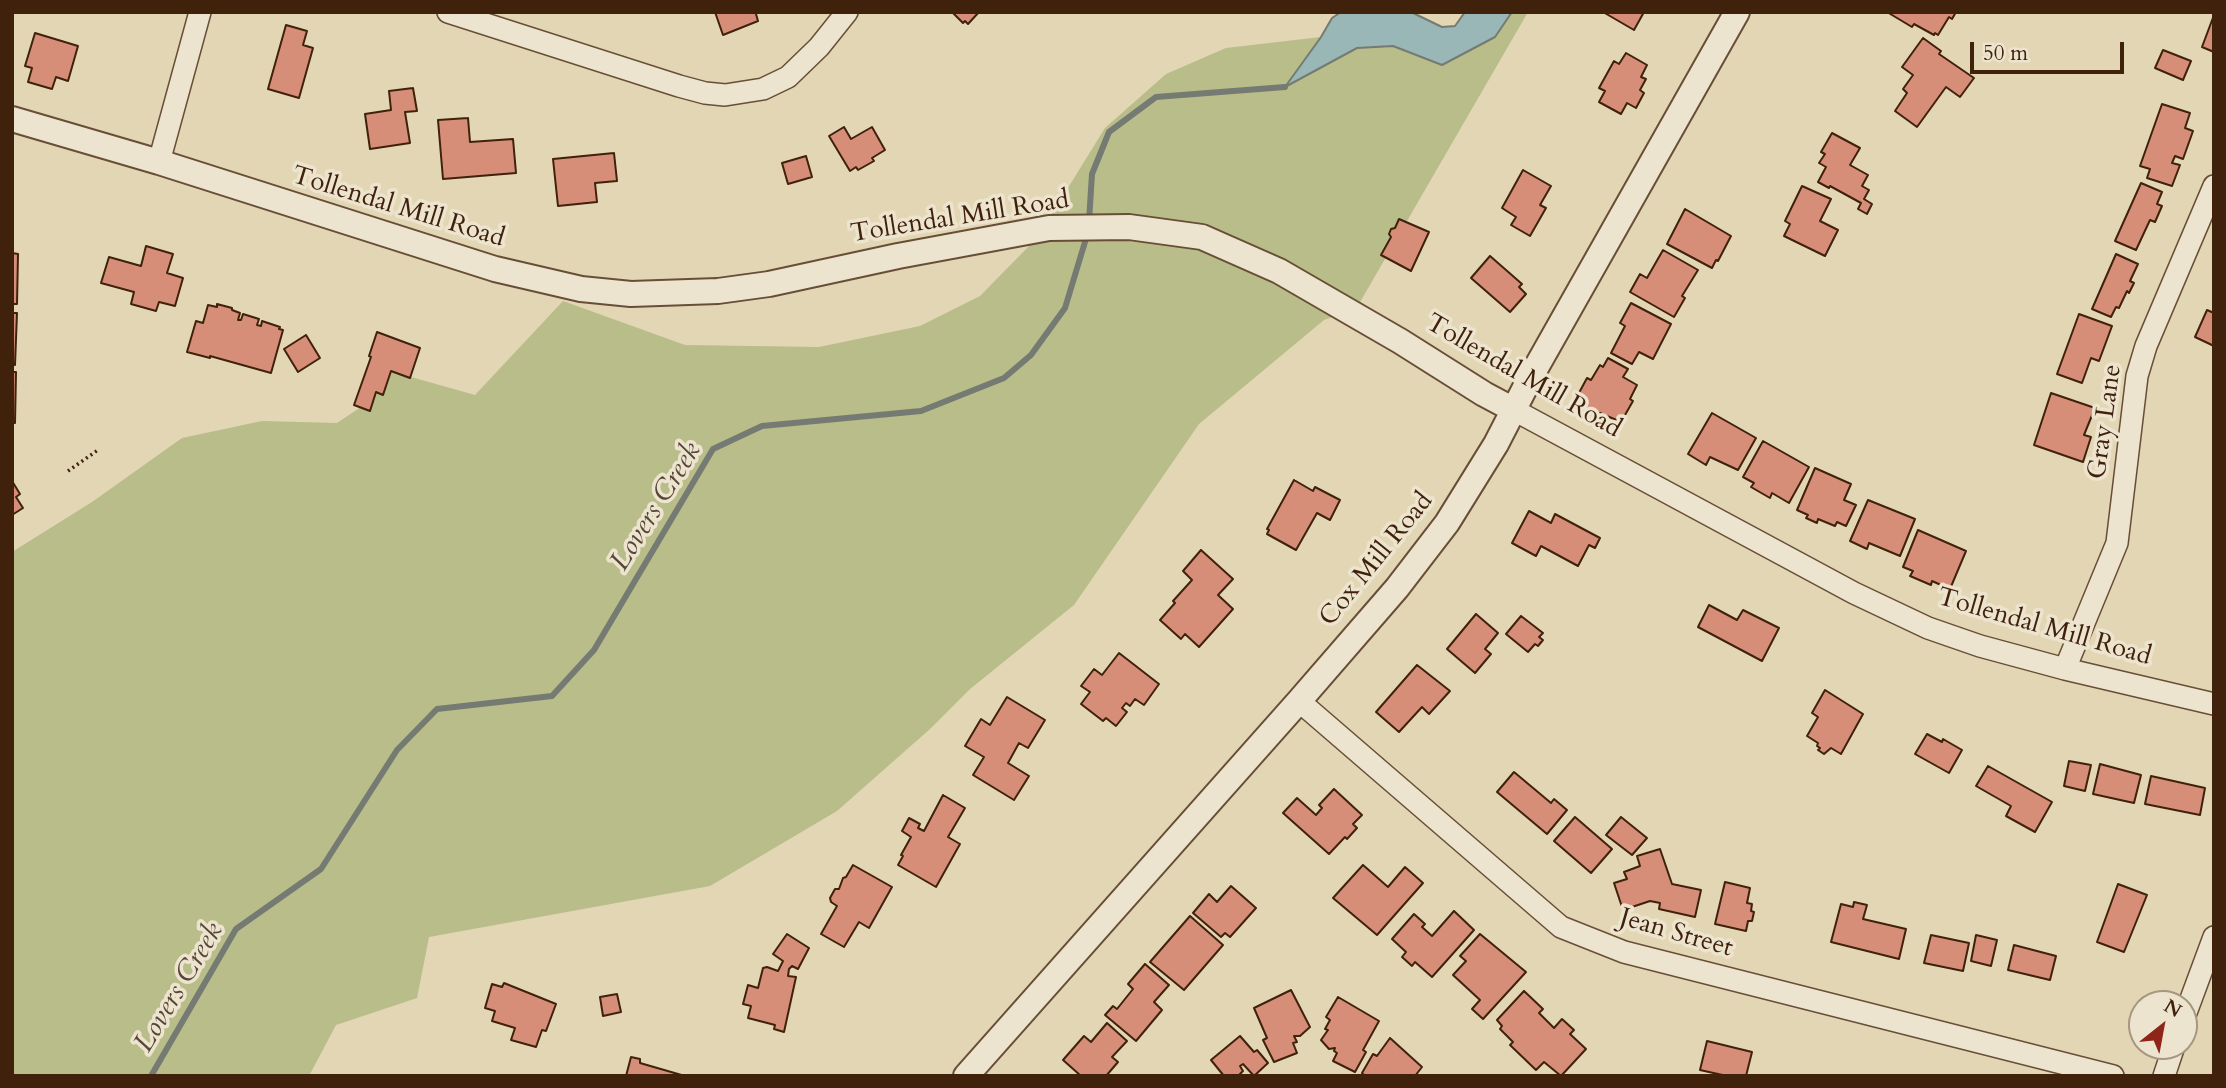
<!DOCTYPE html>
<html>
<head>
<meta charset="utf-8">
<style>
	body { margin:0 }
	#map { position:relative; width:2226px; height:1088px; overflow:hidden; background:#e2d6b4; font-family:Cardo,serif }
	canvas { display:block }
	.frame { position:absolute; inset:0; border:14px solid #40210c; pointer-events:none }
	.north { position:absolute; left:2128px; top:990px; width:70px; height:70px; box-sizing:border-box; background:#ece4ce; border:2px solid #a79680; border-radius:50%; rotate:31deg; font-size:19px; font-weight:700; line-height:28px; text-align:center; color:#40210c }
	.north::after { content:''; display:block; margin:auto; width:24px; height:32px; background:#8f2418; clip-path:polygon(50% 0,100% 100%,50% 72%,0 100%) }
	.scale { position:absolute; left:1970px; top:42px; width:154px; height:32px; box-sizing:border-box; border:4px solid #40210c; border-top:0; padding-left:9px; font-size:21px; line-height:24px; white-space:nowrap; color:#40210c; -webkit-text-stroke:5px #ece4ce; paint-order:stroke }
</style>
</head>
<body>
<div id="map">
<canvas width="2226" height="1088"></canvas>
<div class="frame"></div>
<div class="north">N</div>
<div class="scale">50 m</div>
</div>
<script>
const g = document.querySelector('canvas').getContext('2d');
g.lineJoin = 'round';
function fill(path, color) {
  g.fillStyle = color;
  g.fill(path, 'evenodd');
}
function shape(rows) {
  const path = new Path2D();
  for (const r of rows) {
    path.moveTo(r[0], r[1]);
    for (let i = 2; i < r.length; i += 2) path.lineTo(r[i], r[i + 1]);
  }
  return path;
}
function trace(path, color, width, dash) {
  g.strokeStyle = color;
  g.lineWidth = width;
  g.lineCap = dash ? 'butt' : 'round';
  g.setLineDash(dash || []);
  g.stroke(path);
}
function drawText(font, color, halo, rows, align = 'center') {
  g.font = font + ' Cardo,serif';
  g.lineWidth = 7;
  g.setLineDash([]);
  g.textBaseline = 'middle';
  g.strokeStyle = halo;
  g.fillStyle = color;
  for (const [text, x, y, turn = 0] of rows) {
    g.save();
    g.translate(x, y);
    g.rotate((+turn || 0) * Math.PI / 180);
    g.textAlign = isNaN(turn) ? turn : align;
    if (halo) g.strokeText(text, 0, 0);
    g.fillText(text, 0, 0);
    g.restore();
  }
}
fill(shape([
	[1512,12,1528,12,1356,309,1324,320,1199,424,1074,605,970,689,930,729,837,811,710,886,429,937,417,998,336,1025,309,1076,12,1076,12,552,92,502,182,438,262,421,337,423,370,401,379,368,475,395,563,301,685,345,819,347,920,326,980,296,1037,238,1105,128,1166,74,1226,48,1321,37,1286,85,1357,48,1393,46,1442,65,1495,37]
]), '#b8bd8a');
const water = shape([
	[1341,12,1411,12,1442,27,1455,26,1465,12,1512,12,1495,37,1442,65,1393,46,1357,48,1285,87,1321,37,1332,18,1341,12]
]);
fill(water, '#98b7b6');
trace(water, '#757b72', 2);
trace(shape([
	[1089,221,1092,174,1109,132,1156,97,1285,87],
	[151,1076,236,929,321,869,397,750,437,709,552,696,594,650,713,449,762,426,921,411,1004,378,1031,355,1065,308,1088,232]
]), '#757b72', 6);
const building = shape([
	[715,12,758,12,756,14,758,21,723,35,715,12],
	[952,12,979,12,968,24,965,21,963,23,952,12],
	[1603,12,1644,12,1634,30,1603,12],
	[1887,12,1956,12,1952,19,1949,17,1938,35,1935,33,1934,35,1914,24,1912,27,1887,12],
	[2214,15,2214,52,2202,47,2214,15],
	[286,25,307,31,303,45,313,48,299,98,268,89,286,25],
	[35,33,78,46,68,81,56,77,52,89,28,82,32,68,25,66,35,33],
	[1923,38,1941,51,1939,54,1974,78,1960,97,1946,87,1917,127,1895,111,1907,93,1903,89,1913,75,1902,67,1923,38],
	[2163,50,2191,61,2183,80,2155,68,2163,50],
	[1626,53,1647,65,1641,77,1646,79,1640,90,1644,93,1636,108,1627,103,1621,114,1599,102,1605,91,1599,88,1614,61,1619,64,1626,53],
	[413,88,417,111,405,112,410,143,370,149,365,114,391,110,389,91,413,88],
	[2162,104,2190,113,2185,128,2193,131,2183,159,2175,156,2172,163,2180,165,2172,186,2147,178,2150,169,2140,166,2162,104],
	[468,118,470,142,513,139,516,173,443,179,438,120,468,118],
	[844,127,851,139,872,127,885,150,872,158,874,161,858,170,856,167,850,171,829,136,844,127],
	[1832,133,1860,148,1850,165,1868,175,1862,186,1869,190,1864,199,1872,204,1867,214,1858,209,1861,203,1830,186,1829,188,1818,182,1826,167,1819,163,1825,154,1821,152,1832,133],
	[614,153,617,181,595,183,597,202,558,206,553,159,614,153],
	[806,156,812,177,788,184,782,163,806,156],
	[1523,170,1551,186,1540,205,1546,208,1530,236,1511,225,1516,217,1502,208,1523,170],
	[2141,183,2162,192,2157,204,2162,206,2155,222,2150,220,2136,250,2115,241,2141,183],
	[1802,186,1831,199,1820,221,1838,230,1825,256,1784,236,1790,224,1785,221,1802,186],
	[1685,209,1731,236,1718,261,1716,260,1712,268,1667,244,1685,209],
	[1399,219,1429,232,1411,271,1381,255,1391,237,1389,234,1391,229,1395,228,1399,219],
	[146,246,173,254,167,273,183,278,175,306,159,302,156,311,131,304,134,292,101,283,109,257,141,266,146,246],
	[1663,250,1698,270,1682,296,1685,298,1674,317,1630,292,1640,274,1647,278,1663,250],
	[12,253,18,254,17,304,12,304,12,253],
	[2116,254,2138,264,2130,281,2134,283,2129,293,2127,291,2119,308,2116,307,2111,317,2092,309,2116,254],
	[1490,256,1522,284,1519,287,1526,294,1510,312,1471,278,1490,256],
	[1631,303,1671,324,1653,359,1639,352,1632,364,1611,353,1625,326,1620,323,1631,303],
	[217,304,232,308,232,310,240,313,238,320,241,320,243,314,259,319,257,325,261,326,262,321,280,327,279,329,283,330,271,373,210,356,210,358,187,352,196,321,203,323,208,305,217,307,217,304],
	[2207,310,2214,313,2214,346,2195,337,2207,310],
	[12,313,17,313,15,365,12,364,12,313],
	[2079,314,2112,326,2099,361,2091,358,2082,383,2057,374,2079,314],
	[377,332,420,348,410,378,391,371,383,395,376,392,370,411,354,405,371,357,369,356,377,332],
	[306,335,320,358,298,372,284,349,306,335],
	[1608,358,1628,369,1623,377,1637,385,1630,399,1633,401,1621,422,1600,413,1597,418,1573,404,1587,378,1591,380,1600,365,1603,367,1608,358],
	[12,372,16,372,15,423,12,423,12,372],
	[2051,393,2095,408,2084,435,2091,437,2083,462,2034,445,2051,393],
	[1712,413,1756,438,1738,470,1710,457,1706,465,1688,454,1712,413],
	[1763,441,1809,467,1789,503,1772,493,1770,498,1751,487,1754,483,1743,477,1763,441],
	[1815,468,1851,484,1844,500,1856,505,1846,526,1837,522,1835,526,1818,519,1817,523,1806,518,1808,515,1797,510,1815,468],
	[1294,480,1313,491,1315,487,1340,500,1330,520,1317,513,1296,550,1267,534,1269,530,1267,529,1294,480],
	[12,481,20,494,16,497,23,508,12,515,12,481],
	[1868,500,1915,519,1900,556,1869,543,1867,549,1850,541,1868,500],
	[1529,511,1551,523,1555,514,1600,538,1595,548,1589,545,1578,566,1541,546,1536,556,1512,543,1529,511],
	[1918,530,1966,551,1950,589,1932,581,1931,585,1910,576,1913,571,1903,567,1918,530],
	[1201,550,1233,579,1218,595,1233,609,1199,647,1185,634,1181,639,1160,620,1175,603,1173,601,1192,580,1183,571,1201,550],
	[1709,605,1737,620,1743,610,1779,628,1762,661,1698,627,1709,605],
	[1476,614,1498,633,1485,649,1491,654,1475,673,1447,649,1476,614],
	[1521,616,1543,633,1539,637,1543,640,1538,646,1535,644,1528,652,1506,634,1521,616],
	[1119,653,1159,684,1144,705,1135,699,1130,706,1126,703,1122,708,1127,712,1116,726,1106,718,1103,721,1081,704,1090,692,1081,686,1094,669,1102,675,1119,653],
	[1417,665,1450,691,1429,714,1422,707,1399,732,1376,712,1417,665],
	[1825,690,1863,714,1841,754,1831,748,1824,754,1818,750,1820,748,1817,746,1818,743,1807,736,1818,717,1812,713,1825,690],
	[1007,697,1045,720,1028,748,1019,743,1008,763,1029,776,1014,800,973,775,984,757,965,746,981,719,990,725,1007,697],
	[1927,734,1942,742,1943,739,1962,750,1949,773,1915,754,1927,734],
	[2069,761,2091,765,2085,791,2064,786,2069,761],
	[2100,764,2141,775,2134,803,2093,794,2100,764],
	[1988,766,2052,802,2035,832,2006,816,2011,806,1976,786,1988,766],
	[1514,772,1551,803,1554,799,1567,810,1547,834,1497,792,1514,772],
	[2151,776,2205,788,2200,815,2145,804,2151,776],
	[1334,789,1362,815,1353,824,1357,828,1347,839,1345,837,1329,854,1283,813,1297,798,1316,815,1322,808,1319,805,1334,789],
	[943,795,965,808,948,837,960,844,936,887,898,865,903,856,901,855,911,837,902,831,909,818,920,824,918,828,924,831,943,795],
	[1575,817,1612,849,1591,873,1554,841,1575,817],
	[1621,817,1647,838,1632,855,1606,835,1621,817],
	[1660,849,1672,884,1701,890,1695,917,1659,909,1660,903,1650,901,1623,910,1614,883,1627,879,1624,872,1640,866,1637,856,1660,849],
	[853,865,892,887,869,928,859,922,844,947,821,934,837,906,831,902,830,898,835,889,839,889,843,878,846,877,853,865],
	[1363,865,1388,887,1405,867,1423,883,1377,935,1333,898,1363,865],
	[1725,882,1750,888,1747,903,1752,904,1751,911,1754,912,1752,921,1748,921,1746,931,1715,924,1725,882],
	[2118,884,2147,895,2124,952,2097,942,2118,884],
	[1231,886,1256,908,1230,937,1225,933,1221,937,1193,913,1209,894,1217,902,1231,886],
	[1854,902,1867,905,1863,919,1906,929,1899,959,1831,942,1841,904,1853,907,1854,902],
	[1454,911,1474,930,1432,977,1415,962,1412,966,1402,957,1406,952,1392,939,1414,914,1425,924,1422,927,1432,936,1454,911],
	[1190,916,1223,945,1184,990,1150,962,1190,916],
	[787,934,809,948,798,969,792,966,789,969,788,976,796,977,784,1032,774,1029,775,1025,748,1018,751,1006,743,1004,748,985,758,988,763,968,767,967,778,971,783,961,773,954,787,934],
	[1480,934,1526,972,1483,1019,1472,1009,1480,1000,1453,975,1466,961,1460,956,1480,934],
	[1931,935,1969,943,1963,971,1924,963,1931,935],
	[1976,935,1997,940,1991,966,1971,961,1976,935],
	[2014,945,2056,956,2050,980,2008,970,2014,945],
	[1145,964,1169,985,1154,1002,1162,1010,1136,1041,1105,1015,1113,1006,1117,1009,1133,989,1128,984,1145,964],
	[504,983,556,1004,546,1031,542,1030,536,1047,511,1040,515,1028,492,1021,495,1011,485,1008,492,984,502,987,504,983],
	[1291,990,1310,1027,1300,1036,1294,1036,1297,1042,1293,1043,1297,1053,1274,1062,1263,1040,1267,1038,1254,1008,1291,990],
	[1524,991,1543,1009,1539,1013,1554,1028,1562,1019,1574,1030,1570,1034,1586,1049,1561,1076,1544,1062,1536,1070,1510,1045,1513,1042,1500,1029,1502,1026,1497,1020,1524,991],
	[617,994,621,1012,603,1016,600,997,617,994],
	[1338,997,1379,1021,1363,1050,1366,1052,1355,1072,1333,1061,1337,1053,1334,1051,1335,1048,1329,1049,1321,1040,1328,1030,1325,1029,1330,1020,1326,1017,1338,997],
	[1107,1023,1127,1041,1112,1057,1118,1062,1106,1076,1081,1076,1063,1060,1084,1036,1091,1042,1107,1023],
	[1240,1036,1254,1052,1257,1050,1268,1063,1254,1076,1243,1064,1240,1066,1243,1071,1238,1076,1224,1076,1211,1060,1240,1036],
	[1390,1038,1422,1067,1415,1076,1365,1076,1362,1073,1373,1054,1377,1056,1390,1038],
	[1707,1041,1752,1052,1746,1076,1727,1076,1700,1070,1707,1041],
	[631,1057,640,1059,640,1063,685,1076,626,1076,631,1057]
]);
fill(building, '#d68e78');
trace(building, '#40210c', 2);
const minor = shape([
	[448,12,679,86,705,93,725,95,763,89,788,77,819,47,847,12],
	[159,162,200,12],
	[1514,410,1854,593,1928,628,1980,646,2065,669,2214,704],
	[2065,669,2117,543,2137,376,2146,346,2214,186],
	[1299,701,1561,927,1624,952,2113,1076],
	[2184,1018,2214,937],
	[2164,1076,2174,1046]
]);
const tertiary = shape([
	[12,119,159,162,495,269,581,289,631,294,718,291,769,284,898,256,1049,228,1129,227,1202,237,1279,271,1400,341,1484,394,1514,410],
	[966,1076,1299,701,1397,588,1447,523,1496,444,1529,380,1737,12]
]);
trace(minor, '#684e36', 24);
trace(tertiary, '#684e36', 28);
trace(shape([
	[68,471,98,450]
]), '#40210c', 3.5, [2, 3.5]);
trace(minor, '#ece4ce', 21);
trace(tertiary, '#ece4ce', 24);
drawText('26px', '#40210c', '#ece4ce', [
	["Tollendal Mill Road",398,208,17],
	["Tollendal Mill Road",960,218,-9],
	["Tollendal Mill Road",1523,377,30],
	["Gray Lane",2106,422,-82],
	["Cox Mill Road",1377,560,-51],
	["Tollendal Mill Road",2044,628,16],
	["Jean Street",1676,934,16]
]);
drawText('italic 28px', '#564636', '#ece4ce', [
	["Lovers Creek",657,507,-58],
	["Lovers Creek",180,988,-59]
]);
</script>
</body>
</html>
